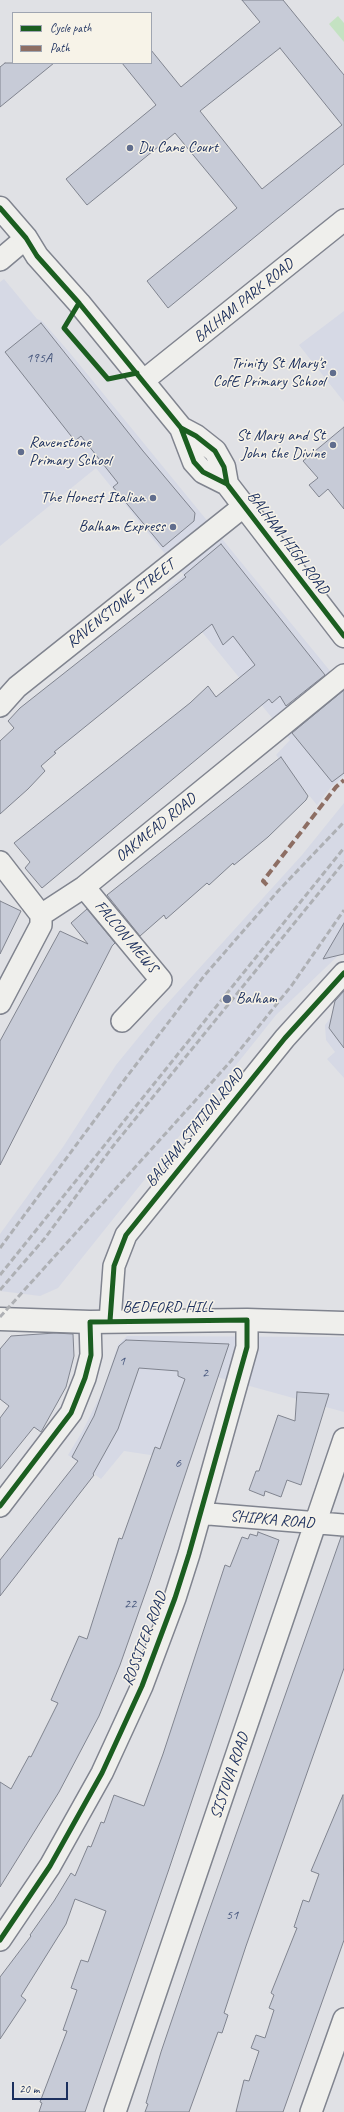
<!DOCTYPE html>
<html>
<head>
<meta charset="utf-8">
<style>
	body { margin:0 }
	#map { position:relative; width:344px; height:2112px; overflow:hidden; background:#e0e1e5; font-family:Caveat,sans-serif }
	canvas { display:block }
	.legend { position:absolute; left:12px; top:12px; width:140px; height:52px; box-sizing:border-box; background:#f7f3e8; border:1px solid #9fa5b1; margin:0; padding:5px 7px; list-style:none; font-size:12px; color:#1b2f5e }
	.legend li { display:flex; align-items:center; gap:8px; height:20px }
	.legend b { width:20px; border:1px solid #9fa5b1 }
	.scale { position:absolute; left:12px; top:2082px; width:56px; height:18px; box-sizing:border-box; border:2px solid #1b2f5e; border-top:0; padding-left:5px; font-size:12px; line-height:14px; white-space:nowrap; color:#1b2f5e; -webkit-text-stroke:3px #f7f3e8; paint-order:stroke }
</style>
</head>
<body>
<div id="map">
<canvas width="344" height="2112"></canvas>
<ul class="legend">
<li><b style="height:5px;background:#1b5e20"></b>Cycle path</li>
<li><b style="height:5px;background:#8d6e63"></b>Path</li>
</ul>
<div class="scale">20 m</div>
</div>
<script>
const g = document.querySelector('canvas').getContext('2d');
g.lineJoin = 'round';
function fill(path, color) {
  g.fillStyle = color;
  g.fill(path, 'evenodd');
}
function shape(rows) {
  const path = new Path2D();
  for (const r of rows) {
    path.moveTo(r[0], r[1]);
    for (let i = 2; i < r.length; i += 2) path.lineTo(r[i], r[i + 1]);
  }
  return path;
}
function trace(path, color, width, dash) {
  g.strokeStyle = color;
  g.lineWidth = width;
  g.lineCap = dash ? 'butt' : 'round';
  g.setLineDash(dash || []);
  g.stroke(path);
}
function drawText(font, color, halo, rows, align = 'center') {
  g.font = font + ' Caveat,sans-serif';
  g.lineWidth = 3;
  g.setLineDash([]);
  g.textBaseline = 'middle';
  g.strokeStyle = halo;
  g.fillStyle = color;
  for (const [text, x, y, turn = 0] of rows) {
    g.save();
    g.translate(x, y);
    g.rotate((+turn || 0) * Math.PI / 180);
    g.textAlign = isNaN(turn) ? turn : align;
    if (halo) g.strokeText(text, 0, 0);
    g.fillText(text, 0, 0);
    g.restore();
  }
}
fill(shape([
	[4,279,37,319,42,321,70,353,344,688,344,776,331,787,317,805,276,755,290,740,167,589,184,575,161,549,96,468,0,546,0,282],
	[344,311,344,402,299,345],
	[344,803,344,950,276,1015,58,1288,40,1296,0,1291,0,1234,63,1147,116,1065,156,1016,302,855],
	[344,1001,344,1078,327,1059,335,1052,326,1040,325,1025],
	[127,1336,344,1337,344,1412,217,1377,190,1461,124,1451,101,1479,68,1455,82,1432,103,1390,118,1345]
]), '#d6d9e5');
fill(shape([
	[338,16,344,23,344,42,329,24]
]), '#c4e2c2');
const building = shape([
	[242,0,283,0,344,75,344,164,168,308,147,281,237,208,175,133,87,205,66,179,156,105,122,63,151,63,151,50,181,87,260,22,242,0],
	[280,48,342,125,262,189,200,111,280,48],
	[5,63,54,63,0,107,0,67,5,63],
	[41,323,143,451,195,513,194,521,163,547,113,487,118,483,81,436,75,441,5,352,41,323],
	[344,427,344,509,328,489,319,497,309,485,318,478,303,461,344,427],
	[221,544,325,675,286,706,280,696,272,703,269,699,42,888,25,868,30,862,14,843,190,703,208,686,216,697,255,665,233,636,223,645,212,624,54,752,56,753,41,766,45,771,28,789,0,814,0,741,14,728,8,721,20,708,186,577,184,575,221,544],
	[344,690,344,773,332,782,292,733,344,690],
	[281,757,308,796,306,800,268,837,234,865,233,863,209,885,207,883,166,919,164,915,140,936,107,895,281,757],
	[0,901,21,911,0,954,0,901],
	[87,909,115,943,112,946,0,1165,0,1041,60,931,88,944,71,923,87,909],
	[344,923,344,954,323,959,344,923],
	[344,991,344,1048,329,1028,335,1001,344,991],
	[55,1333,73,1334,74,1356,66,1387,41,1432,34,1427,0,1469,0,1418,9,1406,0,1399,0,1349,11,1336,55,1333],
	[126,1340,229,1344,150,1580,120,1665,99,1716,59,1792,0,1887,0,1782,11,1789,29,1756,31,1757,58,1703,51,1700,79,1636,87,1639,119,1538,122,1539,155,1447,160,1449,185,1379,178,1376,178,1371,139,1368,118,1429,93,1474,94,1475,0,1596,0,1560,78,1461,72,1457,94,1416,119,1346,126,1340],
	[297,1392,329,1394,301,1485,287,1480,281,1497,265,1491,264,1496,249,1490,256,1471,259,1471,278,1415,295,1421,297,1392],
	[258,1532,279,1540,169,1869,85,2112,39,2112,42,2103,40,2102,67,2031,63,2030,77,1990,71,1988,81,1960,88,1962,106,1911,75,1899,66,1924,21,1996,26,2000,0,2039,0,1977,31,1936,30,1935,54,1901,71,1873,75,1876,88,1846,91,1847,101,1822,104,1823,114,1795,144,1806,163,1754,225,1565,230,1567,242,1537,248,1539,250,1534,257,1536,258,1532],
	[341,1537,344,1537,344,1668,246,1946,224,2013,228,2015,222,2033,218,2032,189,2112,145,2112,148,2104,146,2103,161,2052,203,1928,341,1537],
	[343,1795,344,1940,338,1957,283,2112,236,2112,244,2080,249,2081,259,2051,251,2048,256,2035,265,2038,274,2010,269,2008,274,1995,271,1993,297,1928,294,1927,303,1900,309,1902,319,1874,311,1871,343,1795]
]);
fill(building, '#c7cbd7');
trace(building, '#80848f', 1);
const minor = shape([
	[0,260,26,238],
	[143,381,344,220],
	[0,706,17,687,244,506],
	[0,862,41,915],
	[84,887,161,980,122,1021],
	[41,915,84,887,344,675],
	[0,1003,41,925,41,915],
	[110,1321,114,1266,126,1235,285,1038,344,973],
	[0,1506,71,1413,85,1378,91,1355,90,1322],
	[201,1512,209,1514,344,1525],
	[0,1940,50,1866,102,1773,142,1686,175,1598,189,1554,247,1347,247,1320],
	[115,2112,344,1439],
	[311,2112,344,2019]
]);
const major = shape([
	[0,1319,90,1322,247,1320,344,1323]
]);
const highway = shape([
	[0,208,26,238,37,256,79,303,181,428,194,462,203,472,227,484],
	[181,428,196,436,215,451,224,467,227,484,344,636]
]);
trace(minor, '#80848f', 24);
trace(major, '#80848f', 25);
trace(highway, '#80848f', 25);
trace(minor, '#efefec', 21);
trace(major, '#efefec', 22);
trace(highway, '#efefec', 22);
trace(shape([
	[0,1248,125,1079,204,976,279,890,344,822],
	[0,1275,344,848],
	[0,1290,45,1238,114,1145,344,862],
	[0,1317,231,1061,292,985,344,910]
]), '#aeb0b4', 3, [6, 3]);
trace(shape([
	[267,885,263,881,336,787,344,780]
]), '#8d6e63', 4, [8, 4]);
trace(shape([
	[0,208,26,238,37,256,79,303,181,428,194,462,203,472,227,484],
	[79,303,64,328,108,379,137,373],
	[181,428,196,436,215,451,224,467,227,484,344,636],
	[110,1321,114,1266,126,1235,285,1038,344,973],
	[0,1506,71,1413,85,1378,91,1355,90,1322,247,1320,247,1347,189,1554,175,1598,142,1686,102,1773,50,1866,0,1940]
]), '#1b5e20', 5);
for (const [x, y, r, color] of [
	[130,148,4,"#606d8d"],
	[333,373,4,"#606d8d"],
	[333,445,4,"#606d8d"],
	[21,452,4,"#606d8d"],
	[153,498,4,"#606d8d"],
	[173,527,4,"#606d8d"],
	[227,999,5,"#606d8d"]
]) {
  const dot = new Path2D();
  dot.arc(x, y, r, 0, 2 * Math.PI);
  g.fillStyle = color;
  g.fill(dot);
  trace(dot, '#f7f3e8', 1.5);
}
drawText('14px', '#47577d', null, [
	["195A",39,358],
	["1",122,1361],
	["2",205,1373],
	["6",178,1463],
	["22",130,1604],
	["51",232,1915]
]);
drawText('16px', '#1b2f5e', '#f7f3e8', [
	["Du Cane Court",138,148,"left"],
	["Trinity St Mary's",325,364],
	["CofE Primary School",325,382],
	["St Mary and St",325,436],
	["John the Divine",325,454],
	["Ravenstone",29,443,"left"],
	["Primary School",29,461,"left"],
	["The Honest Italian",145,498],
	["Balham Express",165,527],
	["Balham",236,999,"left"]
], 'right');
drawText('16px', '#1b2f5e', '#f7f3e8', [
	["BALHAM PARK ROAD",244,301,-39],
	["BALHAM HIGH ROAD",288,543,53],
	["RAVENSTONE STREET",121,604,-38],
	["OAKMEAD ROAD",156,828,-39],
	["FALCON MEWS",126,937,50],
	["BALHAM STATION ROAD",195,1128,-51],
	["BEDFORD HILL",168,1308],
	["SHIPKA ROAD",272,1520,5],
	["ROSSITER ROAD",145,1639,-69],
	["SISTOVA ROAD",230,1776,-71]
]);
</script>
</body>
</html>
